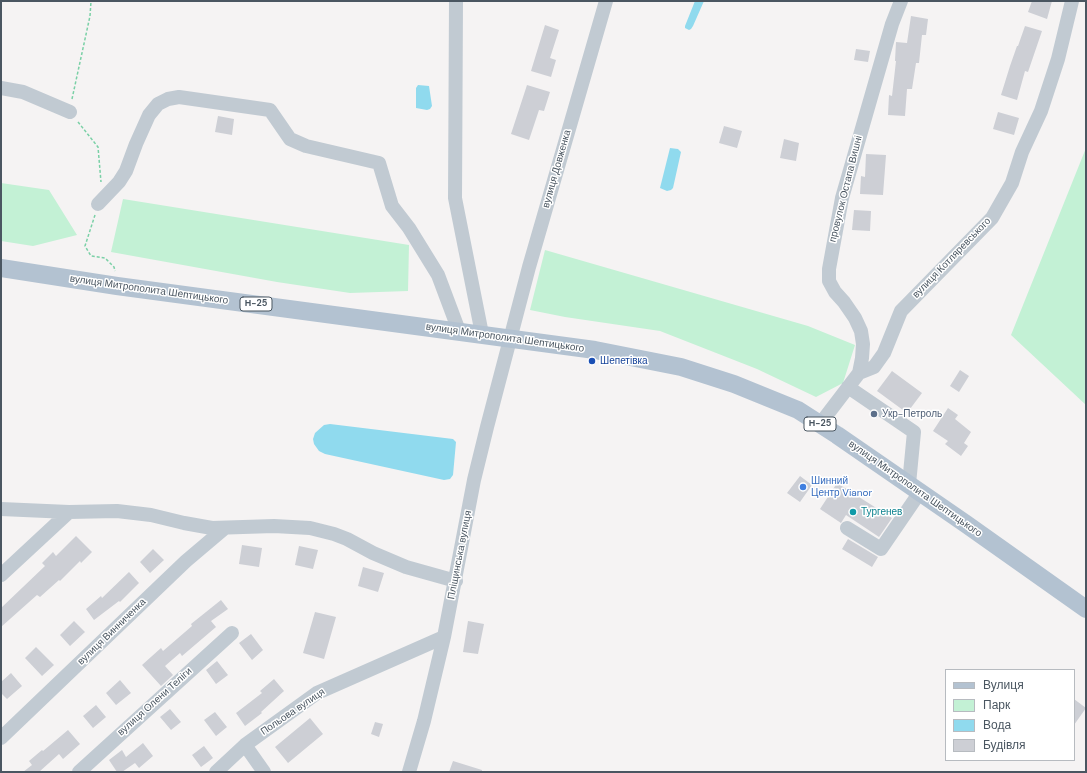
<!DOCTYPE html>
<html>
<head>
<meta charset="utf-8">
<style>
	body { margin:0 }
	#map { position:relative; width:1087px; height:773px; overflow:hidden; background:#f5f3f3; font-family:"DM Sans",sans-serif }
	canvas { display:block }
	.frame { position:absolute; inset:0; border:2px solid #4a5661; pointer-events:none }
	.legend { position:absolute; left:945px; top:669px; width:130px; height:92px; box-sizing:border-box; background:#fff; border:1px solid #b7bbc0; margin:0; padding:5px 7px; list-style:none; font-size:12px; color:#4a5661 }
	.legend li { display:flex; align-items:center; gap:8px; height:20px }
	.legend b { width:20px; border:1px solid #b7bbc0 }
</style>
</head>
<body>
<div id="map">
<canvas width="1087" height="773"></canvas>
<div class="frame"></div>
<ul class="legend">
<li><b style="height:5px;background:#b3c2d1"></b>Вулиця</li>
<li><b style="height:11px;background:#c3f1d5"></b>Парк</li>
<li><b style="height:11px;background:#90daee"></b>Вода</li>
<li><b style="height:11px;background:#cdcfd5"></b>Будівля</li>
</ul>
</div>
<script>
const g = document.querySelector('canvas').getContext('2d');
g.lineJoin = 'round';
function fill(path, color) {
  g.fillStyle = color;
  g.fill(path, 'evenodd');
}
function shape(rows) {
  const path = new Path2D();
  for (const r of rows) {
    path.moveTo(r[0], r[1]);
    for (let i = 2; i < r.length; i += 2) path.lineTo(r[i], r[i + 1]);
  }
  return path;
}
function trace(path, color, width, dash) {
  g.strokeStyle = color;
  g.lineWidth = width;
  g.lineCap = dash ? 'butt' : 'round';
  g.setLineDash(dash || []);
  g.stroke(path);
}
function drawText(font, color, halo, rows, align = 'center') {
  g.font = font + ' "DM Sans",sans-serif';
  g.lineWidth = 3;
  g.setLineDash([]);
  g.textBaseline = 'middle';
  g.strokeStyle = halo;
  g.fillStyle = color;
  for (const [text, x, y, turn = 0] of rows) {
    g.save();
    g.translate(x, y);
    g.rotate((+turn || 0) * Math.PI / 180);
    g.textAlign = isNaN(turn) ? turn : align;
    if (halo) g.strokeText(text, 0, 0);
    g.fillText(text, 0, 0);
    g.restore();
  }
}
fill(shape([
	[1086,148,1086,405,1011,335],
	[1,183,49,190,77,235,33,246,1,241],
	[123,199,409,245,408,291,350,293,277,282,111,252],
	[545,250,808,326,855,345,843,383,816,397,757,369,660,331,565,317,530,310]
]), '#c3f1d5');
fill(shape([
	[695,1,704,1,693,26,691,29,689,30,685,28,685,26],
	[418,85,429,86,432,106,430,109,427,110,416,108,416,88],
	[670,148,678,149,681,152,673,188,671,190,667,191,660,188],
	[330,424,453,439,456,442,453,475,450,479,444,480,325,454,319,451,314,444,313,439,315,433,324,425]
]), '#90daee');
fill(shape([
	[1032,1,1052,1,1047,19,1028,12],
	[911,16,928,19,926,35,922,35,919,63,916,63,912,89,907,89,905,116,888,115,889,95,892,96,896,61,895,61,896,42,907,43],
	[545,25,559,30,550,58,556,60,551,77,531,71],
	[1025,26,1042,31,1028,72,1025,71,1017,100,1001,95,1010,66,1017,46,1018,46],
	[856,49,870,51,868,62,854,60],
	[527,85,550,92,544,111,539,110,529,140,511,134],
	[998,112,1019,118,1014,135,993,129],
	[218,116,234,119,232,135,215,132],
	[724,126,742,131,737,148,719,143],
	[784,139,799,143,796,161,780,158],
	[866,154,886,155,883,195,860,194,861,176,865,177],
	[854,210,871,211,870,231,852,230],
	[960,370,969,376,959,392,950,386],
	[892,371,922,393,907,413,877,391],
	[948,408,958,415,955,419,971,432,964,443,968,446,961,456,945,444,948,441,933,431],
	[800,476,812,485,800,502,787,493],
	[837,483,892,518,879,537,846,515,841,523,820,509],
	[76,536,92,552,81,563,80,561,60,581,59,580,40,597,37,595,1,627,1,608,45,566,42,563,53,552,56,556],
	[848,539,878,557,872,567,842,549],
	[242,545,262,548,259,567,239,564],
	[299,546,318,550,313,569,295,565],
	[153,549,164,560,150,573,140,562],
	[363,567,384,573,378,592,358,586],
	[129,572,139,583,120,602,119,601,94,620,86,609,101,596,102,598],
	[221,600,228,609,211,621,216,627,182,656,180,653,165,666,173,675,161,686,142,665,161,648,163,651,192,626,191,624],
	[315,612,336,617,324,659,303,653],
	[74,621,85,632,70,646,60,635],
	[468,621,484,624,478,654,463,652],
	[251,634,263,650,252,660,239,643],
	[36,647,54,665,42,676,25,658],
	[217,661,228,675,216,684,206,670],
	[11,673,22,686,7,699,1,693,1,682],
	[274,679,284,691,261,712,262,713,245,726,236,713,262,693,260,691],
	[120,680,131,693,116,705,106,693],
	[1074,699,1086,708,1074,725],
	[96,705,106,717,93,728,83,716],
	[170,709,181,722,171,730,160,717],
	[215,712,227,727,216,736,204,720],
	[310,718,323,734,288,763,275,747],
	[375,722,383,724,379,737,371,734],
	[68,730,80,744,63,759,59,754,39,772,23,772,32,765,29,761,42,750,43,751],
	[143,743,153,756,139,768,135,763,122,772,117,772,109,760,122,750,126,757],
	[204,746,213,758,201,767,192,755],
	[453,761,482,770,482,772,449,772]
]), '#cdcfd5');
trace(shape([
	[72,99,90,16,91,1],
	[78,122,98,147,101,182],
	[95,215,85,246,91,256,105,258,114,267,115,271]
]), '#7ad0a6', 1.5, [3, 2]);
trace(shape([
	[456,1,455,198,482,334],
	[1,88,23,92,70,112],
	[98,204,119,182,126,171,136,144,149,115,158,104,168,99,179,97,270,110,290,139,306,146,379,163,392,206,409,228,438,275,459,331],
	[859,373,862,358,863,344,861,331,855,318,844,302,835,292,829,281,829,269,842,198,892,24,901,1],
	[848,387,914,432,909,484],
	[820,424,859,373,874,367,884,353,901,311,992,218,1012,183,1022,152,1041,111,1058,59,1072,1],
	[1,509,69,512,117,511,151,515,184,523,212,528,274,526,310,528,334,534,347,539,373,553,406,567,456,581],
	[847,528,881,549,920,492],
	[1,575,69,512],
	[1,738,186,561,225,528],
	[245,745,264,772],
	[79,772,232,633],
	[216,772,245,745,317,693,444,637],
	[409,772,424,721,444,637,474,480,487,427,529,267,606,1]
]), '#c1cad2', 14);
trace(shape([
	[1,268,117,286,595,350,681,367,734,384,798,410,837,435,966,524,1086,609]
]), '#b3c2d1', 18);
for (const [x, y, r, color] of [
	[592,361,4,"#1a4fb4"],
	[874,414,4,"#5c6f8a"],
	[803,487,4,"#3f7fe0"],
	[853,512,4,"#0f9aa8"]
]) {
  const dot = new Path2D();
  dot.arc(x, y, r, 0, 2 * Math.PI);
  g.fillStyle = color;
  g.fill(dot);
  trace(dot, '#fff', 1.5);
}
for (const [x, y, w] of [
	[256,304,32],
	[820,424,32]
]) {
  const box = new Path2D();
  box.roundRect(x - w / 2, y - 7, w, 14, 3);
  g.fillStyle = '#fff';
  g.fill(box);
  trace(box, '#4a5661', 1);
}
drawText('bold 9px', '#4a5661', null, [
	["Н-25",256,304],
	["Н-25",820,424]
]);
drawText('10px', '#4a5661', '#fff', [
	["вулиця Довженка",557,169,-74],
	["провулок Остапа Вишні",846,189,-76],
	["вулиця Котляревського",952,258,-46],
	["вулиця Митрополита Шептицького",149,290,8],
	["вулиця Митрополита Шептицького",505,338,8],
	["вулиця Митрополита Шептицького",915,489,35],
	["Пліщинська вулиця",460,555,-79],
	["вулиця Винниченка",112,632,-44],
	["вулиця Олени Теліги",155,702,-42],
	["Польова вулиця",293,712,-34]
]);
drawText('10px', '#164399', '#fff', [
	["Шепетівка",600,361]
], 'left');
drawText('10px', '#4e5e75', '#fff', [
	["Укр-Петроль",882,414]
], 'left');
drawText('10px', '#366cbe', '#fff', [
	["Шинний",811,481],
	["Центр Vianor",811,493]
], 'left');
drawText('10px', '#0d838f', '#fff', [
	["Тургенев",861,512]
], 'left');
</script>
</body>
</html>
